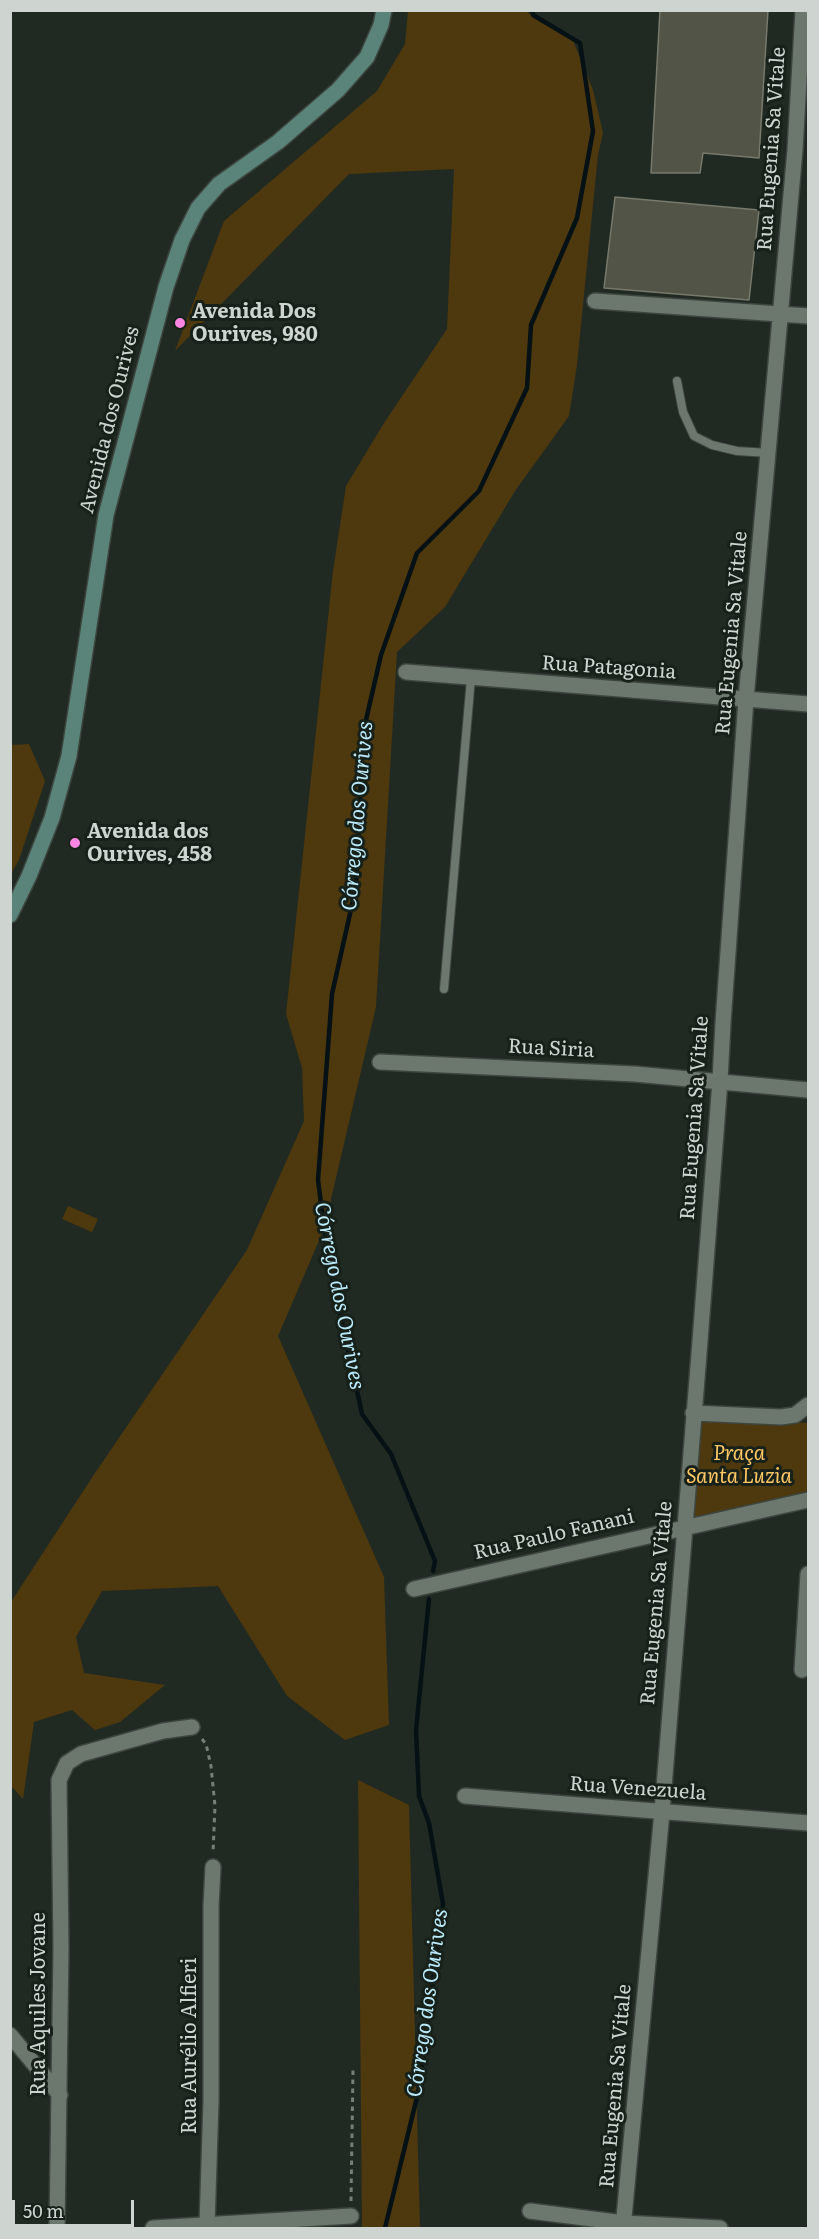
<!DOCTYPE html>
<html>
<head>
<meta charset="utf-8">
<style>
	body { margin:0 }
	#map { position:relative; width:819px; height:2239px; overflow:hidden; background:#212a22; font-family:Literata,serif }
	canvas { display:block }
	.frame { position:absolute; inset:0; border:12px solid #ced4cf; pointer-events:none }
	.scale { position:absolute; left:12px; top:2200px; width:122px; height:27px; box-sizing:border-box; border:3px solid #ced4cf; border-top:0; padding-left:8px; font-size:18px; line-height:21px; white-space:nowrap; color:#ced4cf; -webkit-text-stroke:4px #172119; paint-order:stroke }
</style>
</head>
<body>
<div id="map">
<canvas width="819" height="2239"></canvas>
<div class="frame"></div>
<div class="scale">50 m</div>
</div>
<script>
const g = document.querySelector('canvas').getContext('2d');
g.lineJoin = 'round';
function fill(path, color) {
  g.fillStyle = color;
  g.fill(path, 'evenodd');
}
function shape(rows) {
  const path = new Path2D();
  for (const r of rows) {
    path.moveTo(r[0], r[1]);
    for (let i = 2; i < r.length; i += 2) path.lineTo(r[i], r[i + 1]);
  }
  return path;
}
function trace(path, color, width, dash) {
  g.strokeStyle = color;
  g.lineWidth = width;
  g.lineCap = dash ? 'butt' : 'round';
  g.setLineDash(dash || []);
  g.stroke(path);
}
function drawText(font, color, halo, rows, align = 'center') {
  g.font = font + ' Literata,serif';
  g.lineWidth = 6;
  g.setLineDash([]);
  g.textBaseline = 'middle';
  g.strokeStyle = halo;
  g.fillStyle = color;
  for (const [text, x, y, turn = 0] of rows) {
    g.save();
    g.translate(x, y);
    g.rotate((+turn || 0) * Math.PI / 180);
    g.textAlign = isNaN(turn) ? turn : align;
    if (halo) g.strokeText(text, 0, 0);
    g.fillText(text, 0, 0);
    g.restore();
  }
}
fill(shape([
	[408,11,528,11,528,13,572,38,593,90,603,133,598,155,577,365,569,416,515,491,445,607,397,652,376,1007,324,1229,278,1336,384,1577,389,1725,345,1740,287,1696,218,1586,102,1591,76,1637,84,1673,165,1685,120,1722,95,1730,72,1710,34,1722,23,1799,11,1786,11,1602,93,1476,247,1250,304,1121,302,1068,286,1014,333,571,346,486,384,423,447,329,454,169,349,174,175,351,224,221,377,91,405,44],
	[29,744,45,781,19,860,11,874,11,745],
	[68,1206,98,1219,92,1232,62,1219],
	[698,1418,808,1423,808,1495,690,1521],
	[358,1780,409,1805,420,2228,362,2228]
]), '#4e380d');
trace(shape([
	[433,1571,435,1561,391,1454,362,1414,328,1258,318,1180,332,994,356,887,363,733,381,655,417,553,479,491,527,388,531,325,577,218,593,131,580,43,533,15,532,10],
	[385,2228,419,2089,443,1904,429,1823,419,1796,416,1730,429,1599]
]), '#051115', 4.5);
const building = shape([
	[660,10,768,10,759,158,703,153,700,173,651,173,660,10],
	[615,197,759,210,749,300,604,288,615,197]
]);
fill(building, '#515447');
trace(building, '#77796c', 1.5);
const lane = shape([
	[677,381,683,412,694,436,712,445,737,451,769,453],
	[444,989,471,678]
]);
const street = shape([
	[595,301,808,316],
	[406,672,808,704],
	[380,1062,635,1074,808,1090],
	[693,1413,781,1417,795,1415,808,1405],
	[414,1589,808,1500],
	[802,1670,808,1574],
	[465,1796,808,1823],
	[10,2035,60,2095],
	[530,2211,624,2223,720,2228],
	[207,2225,211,2101,211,1906,213,1867],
	[57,2228,61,1948,59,1780,67,1763,81,1754,163,1731,192,1727],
	[153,2228,351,2216],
	[623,2228,662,1812,699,1354,720,1081,723,1023,746,699,795,150,803,10]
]);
const secondary = shape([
	[10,915,29,876,52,818,69,756,106,515,166,287,182,240,198,208,219,184,278,142,338,90,367,57,381,25,384,10]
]);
trace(lane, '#3d453f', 10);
trace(street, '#3d453f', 18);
trace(secondary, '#3d453f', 18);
trace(shape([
	[202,1739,206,1744,211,1766,215,1806,213,1853],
	[351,2201,353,2070]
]), '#767e77', 3, [4.5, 4.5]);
trace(lane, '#6c776e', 8);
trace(street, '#6c776e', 15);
trace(secondary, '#5a8379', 15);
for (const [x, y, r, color] of [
	[180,323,6,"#fd86e2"],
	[75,843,6,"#fd86e2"]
]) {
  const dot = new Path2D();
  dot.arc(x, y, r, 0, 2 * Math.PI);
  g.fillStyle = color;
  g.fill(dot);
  trace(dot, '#172119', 2);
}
drawText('20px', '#ced4cf', '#172119', [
	["Rua Eugenia Sa Vitale",772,149,-86],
	["Avenida dos Ourives",110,420,-76],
	["Rua Eugenia Sa Vitale",732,633,-85],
	["Rua Patagonia",609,668,4],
	["Rua Siria",551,1049,3],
	["Rua Eugenia Sa Vitale",695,1118,-86],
	["Rua Paulo Fanani",554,1535,-13],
	["Rua Eugenia Sa Vitale",657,1603,-85],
	["Rua Venezuela",638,1789,4],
	["Rua Aquiles Jovane",39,2004,-90],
	["Rua Aurélio Alfieri",190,2046,-90],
	["Rua Eugenia Sa Vitale",616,2086,-85]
]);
drawText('bold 20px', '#ced4cf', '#172119', [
	["Avenida Dos",192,312],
	["Ourives, 980",192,335],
	["Avenida dos",87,832],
	["Ourives, 458",87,855]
], 'left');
drawText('italic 20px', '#fec763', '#172119', [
	["Praça",739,1454],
	["Santa Luzia",739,1477]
]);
drawText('italic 21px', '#bbeafa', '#172119', [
	["Córrego dos Ourives",358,816,-85],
	["Córrego dos Ourives",339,1296,79],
	["Córrego dos Ourives",428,2003,-82]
]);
</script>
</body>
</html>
